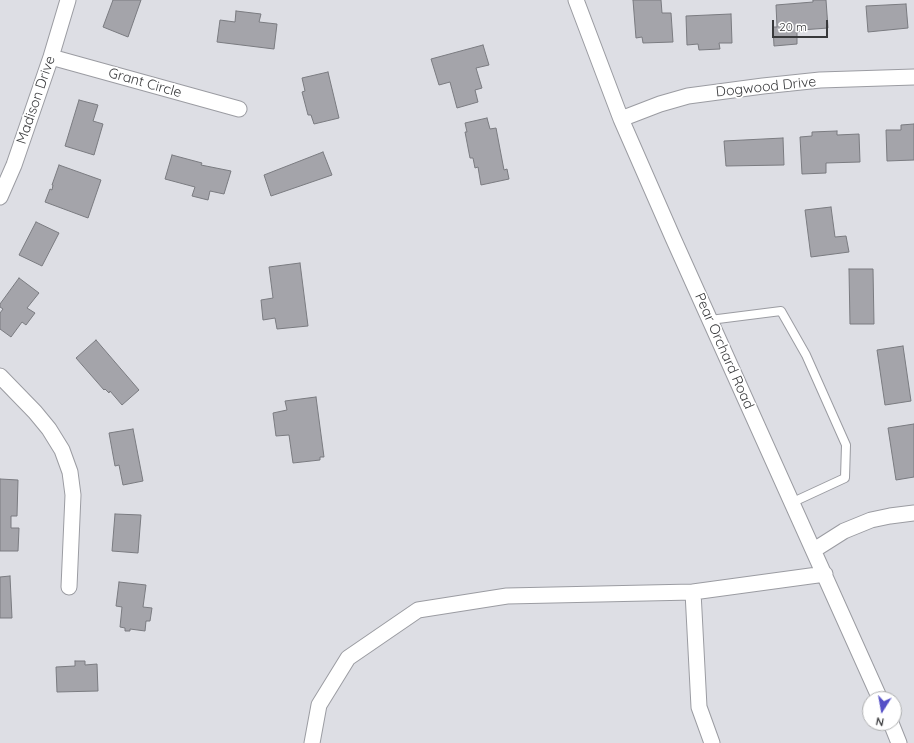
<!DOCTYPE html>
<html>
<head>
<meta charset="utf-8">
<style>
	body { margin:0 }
	#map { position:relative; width:914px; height:743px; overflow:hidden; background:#dddee4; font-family:Quicksand,sans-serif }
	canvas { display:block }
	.north { position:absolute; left:862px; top:691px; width:40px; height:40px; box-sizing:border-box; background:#fff; border:1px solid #afb0b1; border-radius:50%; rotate:191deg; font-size:11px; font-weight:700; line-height:16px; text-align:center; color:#38393b }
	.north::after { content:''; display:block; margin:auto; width:14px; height:18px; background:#5550c7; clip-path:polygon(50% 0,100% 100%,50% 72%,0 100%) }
	.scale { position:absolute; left:772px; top:20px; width:56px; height:18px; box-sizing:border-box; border:2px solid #38393b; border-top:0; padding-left:5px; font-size:12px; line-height:14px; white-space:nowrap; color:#38393b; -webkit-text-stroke:3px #fff; paint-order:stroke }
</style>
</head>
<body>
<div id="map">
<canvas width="914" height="743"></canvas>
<div class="north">N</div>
<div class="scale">20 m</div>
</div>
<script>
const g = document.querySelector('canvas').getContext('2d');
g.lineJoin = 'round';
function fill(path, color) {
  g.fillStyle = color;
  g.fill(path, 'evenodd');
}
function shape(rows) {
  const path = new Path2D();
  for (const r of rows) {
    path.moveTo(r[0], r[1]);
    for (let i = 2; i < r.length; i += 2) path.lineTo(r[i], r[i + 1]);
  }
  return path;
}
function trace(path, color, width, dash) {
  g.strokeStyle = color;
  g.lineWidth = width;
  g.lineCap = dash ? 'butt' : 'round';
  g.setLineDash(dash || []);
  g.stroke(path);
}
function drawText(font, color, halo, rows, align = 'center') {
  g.font = font + ' Quicksand,sans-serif';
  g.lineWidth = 3.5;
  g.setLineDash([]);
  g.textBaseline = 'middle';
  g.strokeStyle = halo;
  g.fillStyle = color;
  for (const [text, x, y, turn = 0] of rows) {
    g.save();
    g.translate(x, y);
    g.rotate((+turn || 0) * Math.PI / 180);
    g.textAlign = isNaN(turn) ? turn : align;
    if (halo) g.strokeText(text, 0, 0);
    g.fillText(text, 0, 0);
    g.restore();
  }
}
const building = shape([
	[113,0,141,0,128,37,103,27,113,0],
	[633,0,661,0,662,13,671,13,673,42,643,43,642,37,636,38,633,0],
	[813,0,826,0,828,28,801,30,801,31,797,32,797,44,774,46,773,27,777,27,776,5,813,2,813,0],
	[906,4,908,28,868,32,866,6,906,4],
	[236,11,261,14,259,22,277,24,274,49,217,42,220,20,235,22,236,11],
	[731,14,732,43,719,43,720,49,699,50,698,44,687,45,686,16,731,14],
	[483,45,489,65,476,68,482,88,475,90,478,102,457,108,450,82,439,85,431,59,483,45],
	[328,72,339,118,314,124,311,115,308,115,302,92,305,91,302,78,328,72],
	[79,100,98,105,93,121,103,124,94,155,65,146,79,100],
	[487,118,490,129,496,128,504,170,507,169,509,179,481,185,478,167,475,168,473,158,470,158,465,132,467,132,465,123,487,118],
	[914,124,914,160,887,161,886,130,901,130,901,125,914,124],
	[837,131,837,135,859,134,860,162,826,163,826,173,802,174,800,137,812,136,812,132,837,131],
	[783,138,784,165,726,166,724,141,783,138],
	[323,152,332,175,271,196,264,175,323,152],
	[172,155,202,163,201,165,231,171,224,194,210,191,208,200,192,196,195,187,165,179,172,155],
	[59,165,101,180,88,218,45,202,50,189,52,190,53,185,52,185,59,165],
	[831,207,835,237,846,236,849,252,811,257,805,210,831,207],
	[36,222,59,233,42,266,19,255,36,222],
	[300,263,308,326,277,329,275,318,263,320,261,300,273,298,269,267,300,263],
	[849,269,873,269,874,324,850,324,849,269],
	[19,278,39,293,27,308,35,313,26,325,22,322,11,337,0,329,0,313,3,309,0,307,0,304,19,278],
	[96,340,139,390,122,405,110,391,109,393,105,389,104,390,76,358,96,340],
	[903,346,911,401,885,405,877,350,903,346],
	[316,397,324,457,320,457,320,460,293,463,289,435,276,436,273,413,287,410,285,401,316,397],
	[914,424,914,477,896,480,888,428,914,424],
	[133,429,143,481,123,485,119,465,115,466,109,433,133,429],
	[0,479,18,480,17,516,11,516,11,528,19,528,18,551,0,551,0,479],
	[115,514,141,515,138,553,112,551,115,514],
	[10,576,12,618,0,618,0,577,10,576],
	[119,582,146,585,143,607,152,608,150,621,146,621,145,631,130,629,130,631,125,631,125,628,120,627,122,607,116,606,119,582],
	[75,661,85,661,85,665,97,664,98,691,57,692,56,667,75,666,75,661]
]);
fill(building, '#a4a4aa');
trace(building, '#7a7b80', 1);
const lane = shape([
	[710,320,781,311,806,355,846,445,845,478,791,503]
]);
const street = shape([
	[576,0,621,119,673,238,880,699],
	[51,57,239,109],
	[621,119,660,104,688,96,763,86,820,80,914,77],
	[0,197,14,165,51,57,68,0],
	[0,376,35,412,49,429,62,450,70,472,73,495,69,587],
	[814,550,844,531,871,520,890,516,914,513],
	[891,723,899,743],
	[312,743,319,705,348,658,418,610,507,596,693,592],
	[712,743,699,707,693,592,825,574]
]);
trace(lane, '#9b9ca2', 10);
trace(street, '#9b9ca2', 17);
trace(lane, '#fff', 8);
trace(street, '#fff', 15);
drawText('14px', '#38393b', '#fff', [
	["Grant Circle",145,83,16],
	["Dogwood Drive",766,87,-6],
	["Madison Drive",36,100,-71],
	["Pear Orchard Road",724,351,66]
]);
</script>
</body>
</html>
